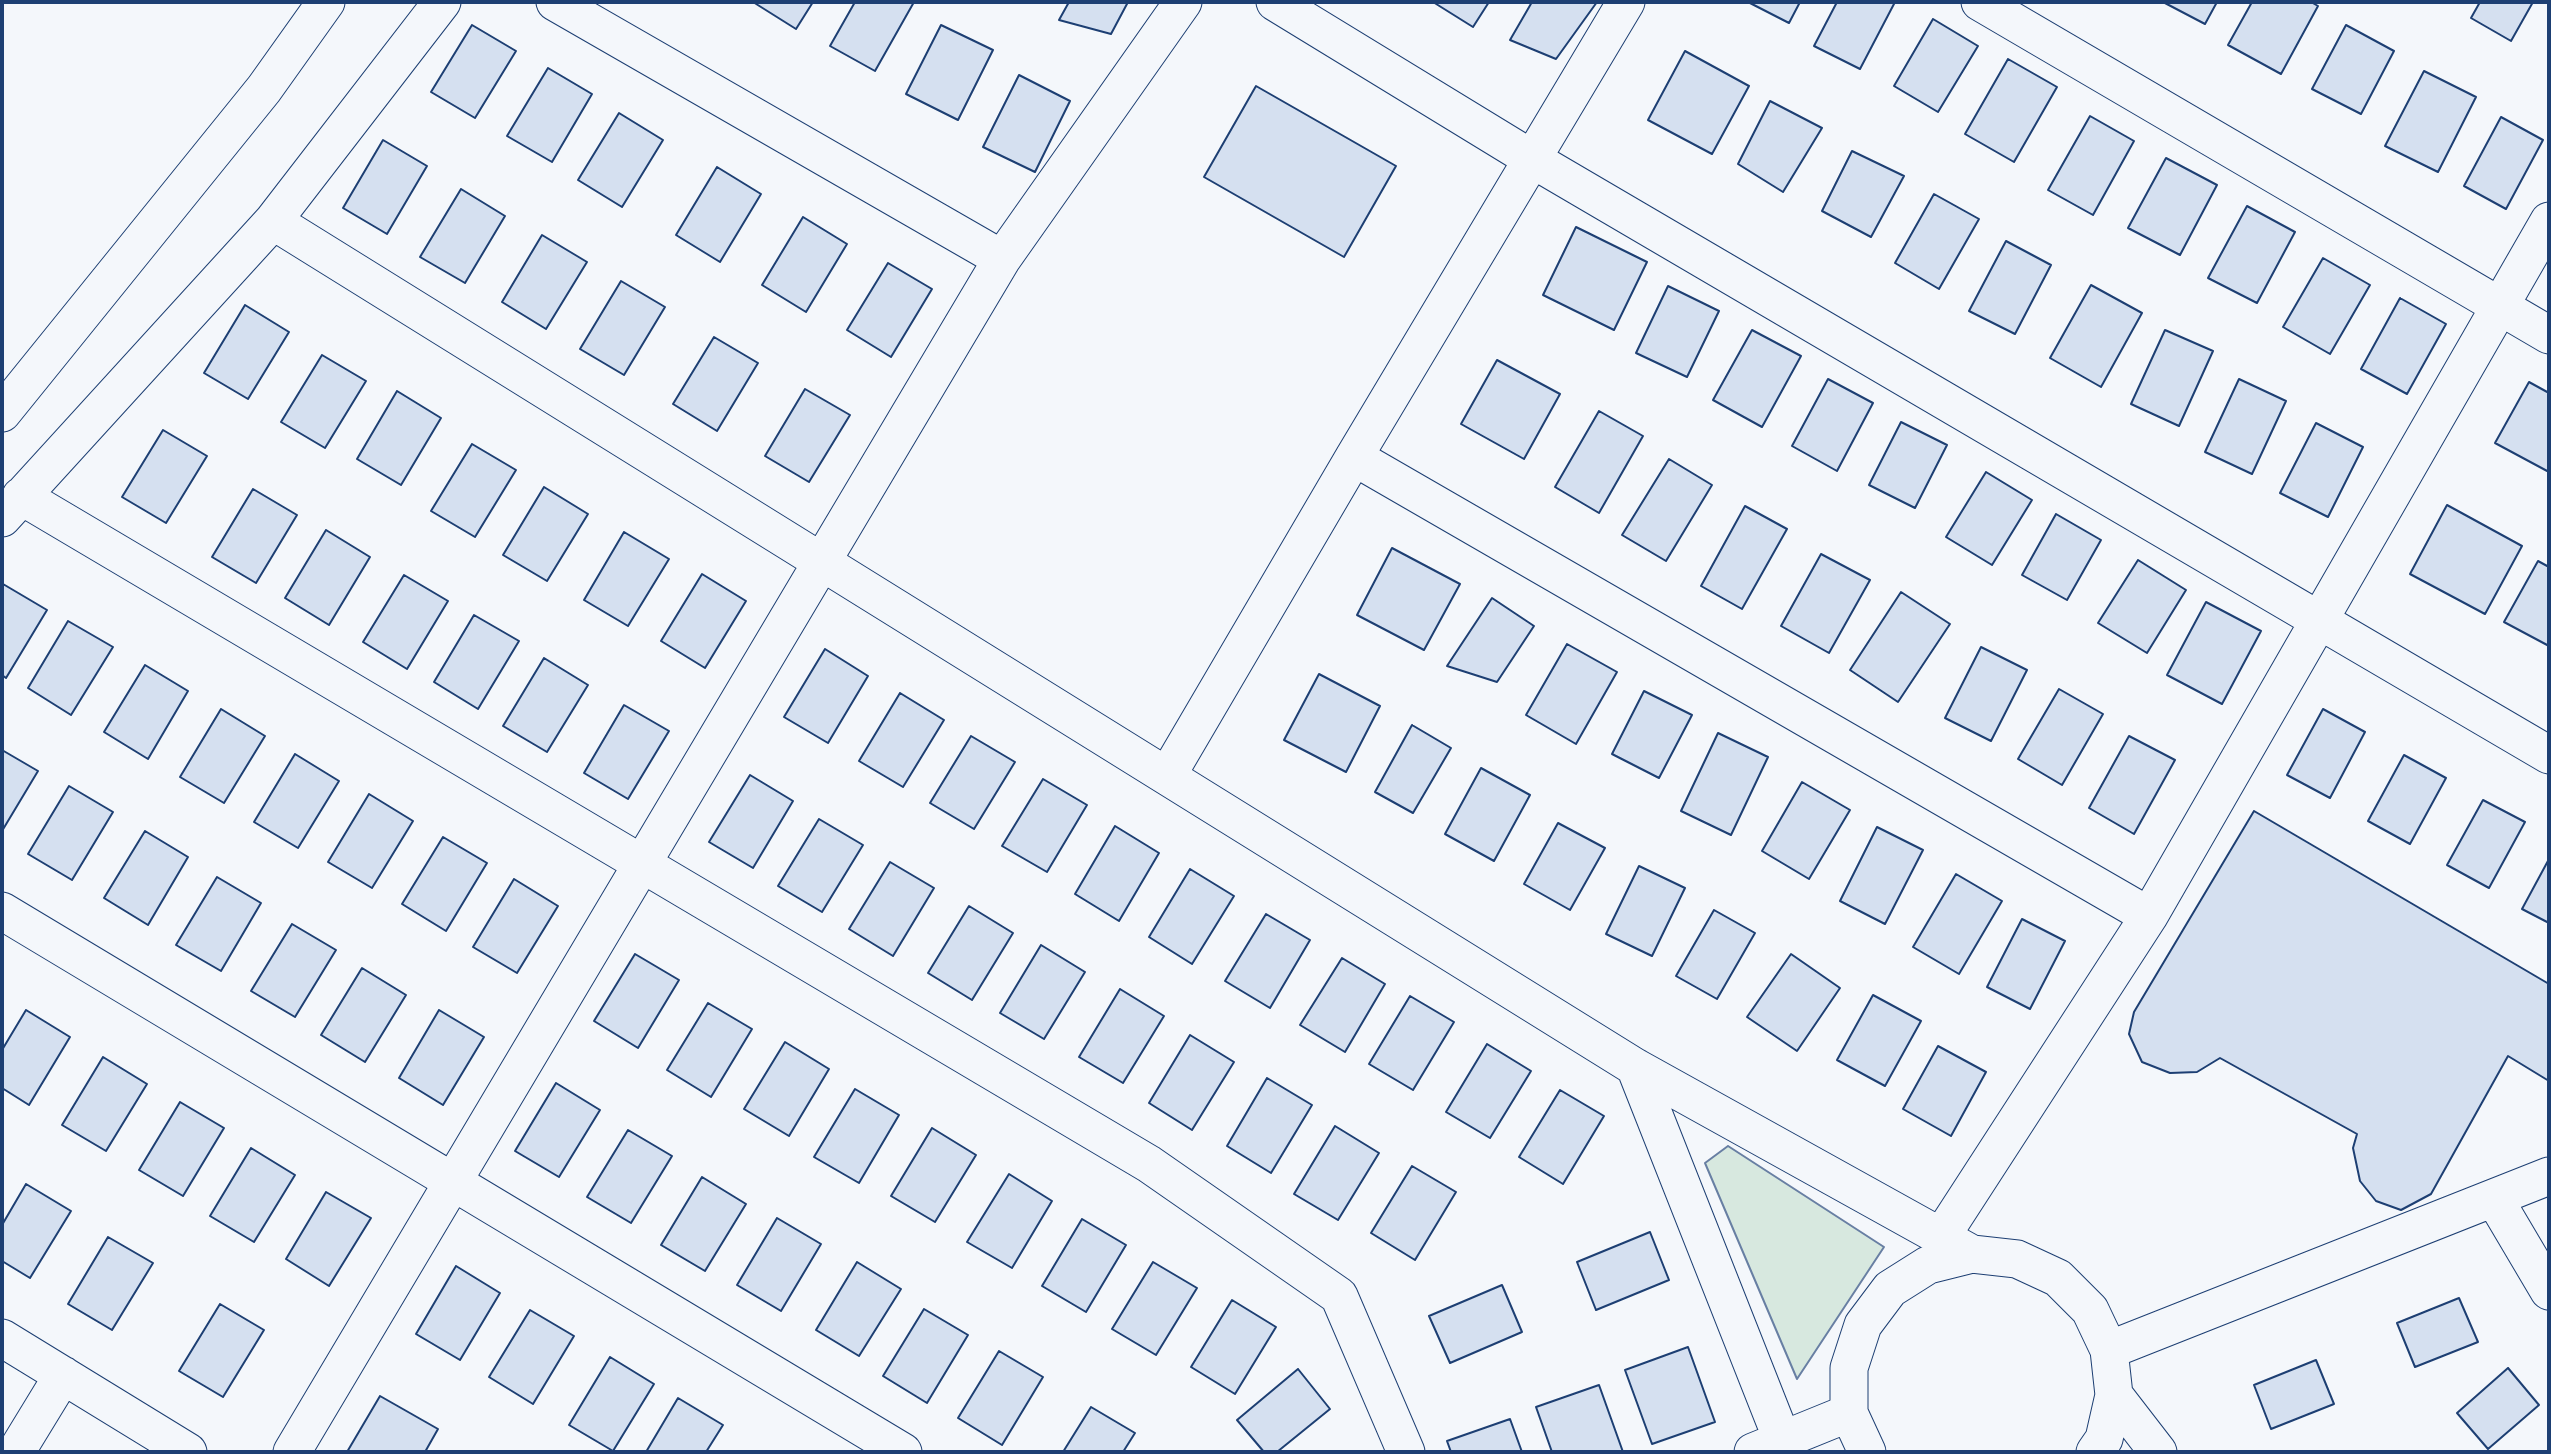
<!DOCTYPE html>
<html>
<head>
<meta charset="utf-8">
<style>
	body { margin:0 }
	#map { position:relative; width:2551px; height:1454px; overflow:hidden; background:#f4f7fb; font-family:"Times New Roman",serif }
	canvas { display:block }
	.frame { position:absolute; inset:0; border:4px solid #1d3f73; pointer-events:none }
</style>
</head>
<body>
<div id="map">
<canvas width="2551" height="1454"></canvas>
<div class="frame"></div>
</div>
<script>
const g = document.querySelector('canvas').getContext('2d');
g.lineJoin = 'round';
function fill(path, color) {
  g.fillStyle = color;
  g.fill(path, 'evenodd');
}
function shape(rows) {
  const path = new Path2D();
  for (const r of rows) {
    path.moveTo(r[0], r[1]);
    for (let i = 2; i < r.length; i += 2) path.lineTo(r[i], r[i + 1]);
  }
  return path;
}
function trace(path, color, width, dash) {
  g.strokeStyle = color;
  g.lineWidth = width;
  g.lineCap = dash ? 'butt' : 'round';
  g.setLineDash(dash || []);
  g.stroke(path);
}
const green = shape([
	[1728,1146,1884,1247,1797,1379,1705,1163,1728,1146]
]);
fill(green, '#d7e8df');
trace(green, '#687fa3', 2);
const building = shape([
	[753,2,813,2,796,29,753,2],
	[855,2,914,2,875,71,830,46,855,2],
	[1069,2,1128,2,1111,34,1059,20,1069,2],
	[1433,2,1489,2,1473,27,1433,2],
	[1532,2,1597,2,1556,59,1510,40,1532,2],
	[1748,2,1800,2,1789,23,1748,2],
	[1837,2,1895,2,1860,69,1814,46,1837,2],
	[2163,2,2217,2,2205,24,2163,2],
	[2252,2,2311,2,2318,6,2281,74,2228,45,2252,2],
	[2480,2,2533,2,2511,41,2471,18,2480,2],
	[1933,19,1978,46,1938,112,1894,86,1933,19],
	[472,25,516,51,475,118,431,92,472,25],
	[941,25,993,50,958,120,906,94,941,25],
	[2346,25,2394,51,2361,114,2312,89,2346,25],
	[1685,51,1749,86,1712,154,1648,120,1685,51],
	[2008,59,2057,87,2014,162,1965,134,2008,59],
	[548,68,592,94,552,162,507,136,548,68],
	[2424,71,2476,97,2438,172,2385,146,2424,71],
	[1019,75,1070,101,1035,172,983,147,1019,75],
	[1256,86,1396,166,1344,257,1204,177,1256,86],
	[1770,101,1822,128,1783,192,1738,164,1770,101],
	[619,113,663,140,622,207,578,180,619,113],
	[2090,116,2134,141,2093,215,2048,190,2090,116],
	[2501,117,2543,140,2506,209,2464,186,2501,117],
	[383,140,427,166,387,234,343,208,383,140],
	[1852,151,1904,176,1871,237,1822,211,1852,151],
	[2166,158,2217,185,2180,255,2128,228,2166,158],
	[717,167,761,194,720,262,676,235,717,167],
	[461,189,505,216,465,283,420,257,461,189],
	[1934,194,1979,219,1939,289,1895,263,1934,194],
	[2247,206,2295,232,2257,303,2208,278,2247,206],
	[803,217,847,244,806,312,762,285,803,217],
	[1576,227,1647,262,1614,330,1543,295,1576,227],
	[542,235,587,262,546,329,502,302,542,235],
	[2006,241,2051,265,2015,334,1969,311,2006,241],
	[2323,258,2370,285,2330,354,2283,327,2323,258],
	[888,263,932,289,891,357,847,330,888,263],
	[621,281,665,307,624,375,580,349,621,281],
	[2091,285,2142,313,2101,387,2050,358,2091,285],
	[1668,286,1719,311,1687,377,1636,353,1668,286],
	[2400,298,2446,324,2407,394,2361,369,2400,298],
	[245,305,289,332,248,399,204,373,245,305],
	[1752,330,1801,356,1762,427,1713,400,1752,330],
	[2165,330,2213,351,2179,426,2131,404,2165,330],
	[714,337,758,363,717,431,673,404,714,337],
	[322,355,366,381,325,448,281,422,322,355],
	[1497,360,1560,394,1524,459,1461,424,1497,360],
	[1828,379,1873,403,1837,471,1792,446,1828,379],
	[2239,379,2286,401,2252,474,2205,452,2239,379],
	[2529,382,2549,393,2549,472,2495,443,2529,382],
	[805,389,850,415,809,482,765,456,805,389],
	[397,391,441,418,401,485,357,459,397,391],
	[1599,411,1643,436,1599,513,1555,487,1599,411],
	[1901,422,1947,445,1915,508,1869,485,1901,422],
	[2316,423,2363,447,2328,517,2280,493,2316,423],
	[163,430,207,456,166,523,122,497,163,430],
	[472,444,516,470,475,537,431,511,472,444],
	[1669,459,1712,485,1666,561,1622,535,1669,459],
	[1986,472,2032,500,1992,565,1946,537,1986,472],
	[544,487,588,514,547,581,503,555,544,487],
	[253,489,297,515,256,583,212,557,253,489],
	[2447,505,2522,546,2485,614,2410,574,2447,505],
	[1745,506,1787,529,1742,609,1701,586,1745,506],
	[2056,514,2101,540,2067,600,2022,575,2056,514],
	[326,530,370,557,329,625,285,598,326,530],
	[624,532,669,559,628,626,584,600,624,532],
	[1392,548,1460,584,1424,650,1357,615,1392,548],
	[1821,554,1870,580,1829,653,1781,626,1821,554],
	[2138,560,2186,590,2147,653,2098,623,2138,560],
	[2538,561,2549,567,2549,646,2504,622,2538,561],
	[702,574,746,601,705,668,661,641,702,574],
	[404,575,448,601,407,669,363,642,404,575],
	[3,584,47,610,6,678,2,675,3,584],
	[1901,592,1950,624,1898,702,1850,670,1901,592],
	[1492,598,1534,626,1497,682,1447,666,1492,598],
	[2206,602,2261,631,2222,704,2167,675,2206,602],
	[474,615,519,641,478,709,434,682,474,615],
	[68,621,113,647,71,715,28,688,68,621],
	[1567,644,1617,672,1576,744,1526,715,1567,644],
	[1981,647,2027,670,1991,741,1945,718,1981,647],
	[825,649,868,676,828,743,784,717,825,649],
	[544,658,588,685,547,752,503,726,544,658],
	[145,665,188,691,148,759,104,732,145,665],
	[1319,674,1380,706,1346,772,1284,740,1319,674],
	[2059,689,2103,714,2062,785,2018,759,2059,689],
	[1644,691,1692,715,1659,778,1612,754,1644,691],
	[900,693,944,720,903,787,859,761,900,693],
	[624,705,669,731,628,799,584,773,624,705],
	[221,709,265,736,224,803,180,777,221,709],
	[2323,709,2365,732,2330,798,2287,775,2323,709],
	[1412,725,1451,748,1413,813,1375,792,1412,725],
	[1718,733,1768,757,1731,835,1681,811,1718,733],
	[971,736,1015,762,974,829,930,803,971,736],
	[2129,736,2175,760,2134,834,2089,808,2129,736],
	[2,750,38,771,2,831,2,750],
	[295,754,339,781,298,848,254,822,295,754],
	[2404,755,2446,778,2410,844,2368,821,2404,755],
	[1481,768,1530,795,1494,861,1445,834,1481,768],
	[750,775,793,801,753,868,709,842,750,775],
	[1043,779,1087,805,1047,872,1002,846,1043,779],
	[1802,782,1850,810,1809,879,1762,851,1802,782],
	[69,786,113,812,72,880,28,854,69,786],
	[369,794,413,821,372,888,328,862,369,794],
	[2483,800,2525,822,2489,888,2447,865,2483,800],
	[2254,811,2549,984,2549,1081,2508,1056,2431,1194,2401,1210,2376,1201,2360,1181,2353,1148,2357,1134,2220,1058,2197,1072,2170,1073,2142,1062,2129,1034,2134,1012,2254,811],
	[819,819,863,845,822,912,778,886,819,819],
	[1558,823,1605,848,1570,910,1524,884,1558,823],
	[1115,826,1159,853,1119,921,1075,894,1115,826],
	[1877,827,1923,850,1885,924,1840,901,1877,827],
	[145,831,188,857,148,925,104,898,145,831],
	[443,837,487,863,446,931,402,904,443,837],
	[2549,859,2549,923,2522,909,2549,859],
	[890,862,934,888,893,956,849,929,890,862],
	[1639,866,1685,888,1652,956,1606,934,1639,866],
	[1190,869,1234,896,1192,964,1149,937,1190,869],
	[1956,874,2002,901,1959,974,1913,947,1956,874],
	[217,877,261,903,221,971,176,945,217,877],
	[514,879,558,906,517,973,473,947,514,879],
	[969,906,1013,933,972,1000,928,973,969,906],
	[1714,910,1755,933,1717,999,1676,976,1714,910],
	[1266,914,1310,940,1270,1008,1225,981,1266,914],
	[2022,919,2065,941,2030,1009,1987,987,2022,919],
	[292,924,336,950,295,1017,251,991,292,924],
	[1041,945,1085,972,1044,1039,1000,1013,1041,945],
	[635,954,679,980,638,1048,594,1021,635,954],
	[1791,954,1840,988,1797,1051,1747,1017,1791,954],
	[1342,958,1385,984,1345,1052,1300,1025,1342,958],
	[362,968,406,995,365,1062,321,1035,362,968],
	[1120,989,1164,1016,1123,1083,1079,1057,1120,989],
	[1873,995,1921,1021,1885,1086,1837,1060,1873,995],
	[1410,996,1454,1022,1413,1090,1369,1064,1410,996],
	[708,1003,752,1029,711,1097,667,1070,708,1003],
	[26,1010,70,1037,29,1105,2,1088,2,1050,26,1010],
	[439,1010,484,1037,443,1105,399,1078,439,1010],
	[1190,1035,1234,1062,1192,1130,1149,1103,1190,1035],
	[785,1042,829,1069,789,1136,744,1109,785,1042],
	[1487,1044,1531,1071,1490,1138,1446,1112,1487,1044],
	[1938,1046,1986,1072,1951,1136,1903,1109,1938,1046],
	[103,1057,147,1084,106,1151,62,1125,103,1057],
	[1267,1078,1312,1105,1271,1173,1227,1146,1267,1078],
	[556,1083,600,1110,559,1177,515,1151,556,1083],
	[855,1089,899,1115,859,1183,814,1157,855,1089],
	[1560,1090,1604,1116,1563,1184,1519,1157,1560,1090],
	[180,1102,224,1128,183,1196,139,1170,180,1102],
	[1335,1126,1379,1153,1338,1220,1294,1194,1335,1126],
	[932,1128,976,1155,935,1222,891,1196,932,1128],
	[628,1130,672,1156,631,1223,587,1197,628,1130],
	[251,1148,295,1175,254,1242,210,1216,251,1148],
	[1412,1166,1456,1192,1415,1260,1371,1233,1412,1166],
	[1009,1174,1052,1201,1012,1268,967,1242,1009,1174],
	[702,1177,746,1204,705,1271,661,1245,702,1177],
	[26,1184,71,1211,30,1278,2,1261,2,1225,26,1184],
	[326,1192,371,1218,329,1286,286,1259,326,1192],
	[777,1218,821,1244,781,1311,737,1285,777,1218],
	[1082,1219,1126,1245,1086,1312,1042,1286,1082,1219],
	[1650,1232,1669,1280,1596,1310,1577,1262,1650,1232],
	[108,1237,153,1263,112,1330,68,1304,108,1237],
	[857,1262,901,1289,859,1356,816,1330,857,1262],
	[1153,1262,1197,1288,1156,1355,1112,1329,1153,1262],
	[456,1266,500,1293,460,1360,416,1334,456,1266],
	[1502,1285,1522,1332,1450,1363,1429,1316,1502,1285],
	[2459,1298,2478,1342,2415,1367,2397,1323,2459,1298],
	[1232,1300,1276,1327,1235,1394,1191,1367,1232,1300],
	[220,1304,264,1330,223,1397,179,1371,220,1304],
	[924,1309,968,1335,927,1403,883,1376,924,1309],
	[530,1310,574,1336,533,1404,489,1377,530,1310],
	[1688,1347,1715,1422,1652,1444,1625,1370,1688,1347],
	[999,1351,1043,1377,1002,1445,958,1418,999,1351],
	[610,1357,654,1384,613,1451,569,1425,610,1357],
	[2316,1360,2334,1404,2271,1429,2254,1385,2316,1360],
	[2508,1368,2539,1405,2488,1449,2457,1413,2508,1368],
	[1298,1369,1330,1409,1277,1452,1264,1452,1237,1420,1298,1369],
	[1599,1385,1623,1452,1552,1452,1536,1407,1599,1385],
	[380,1396,438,1429,425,1452,347,1452,380,1396],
	[678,1398,723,1425,706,1452,646,1452,678,1398],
	[1091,1407,1135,1433,1123,1452,1063,1452,1091,1407],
	[1510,1419,1522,1452,1451,1452,1447,1441,1510,1419]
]);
fill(building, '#d5e0f0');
trace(building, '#1d3f73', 2);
const minor = shape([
	[555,2,1002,259],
	[1275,2,1532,159,2549,755],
	[1980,2,2549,335],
	[273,221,1635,1067,1972,1254],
	[2,413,264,89,326,2],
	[1354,457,2149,916],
	[21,496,1149,1164,1339,1296,1406,1452],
	[2,518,273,221,442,2],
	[1167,776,1354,457,1626,2],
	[2,911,903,1452],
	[1635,1067,1787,1452],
	[2494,1198,2549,1291],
	[1941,1237,2149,916,2549,221],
	[2,1338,188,1452],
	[2109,1350,2549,1176],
	[2114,1395,2158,1452],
	[16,1452,63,1375],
	[292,1452,1002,259,1183,2],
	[1753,1452,1849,1413],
	[1867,1452,1849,1413,1849,1368,1863,1325,1890,1289,1928,1265,1972,1254,2017,1259,2058,1278,2090,1310,2109,1350,2114,1395,2104,1439,2095,1452]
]);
trace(minor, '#1d3f73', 39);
trace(minor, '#f4f7fb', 37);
</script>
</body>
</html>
